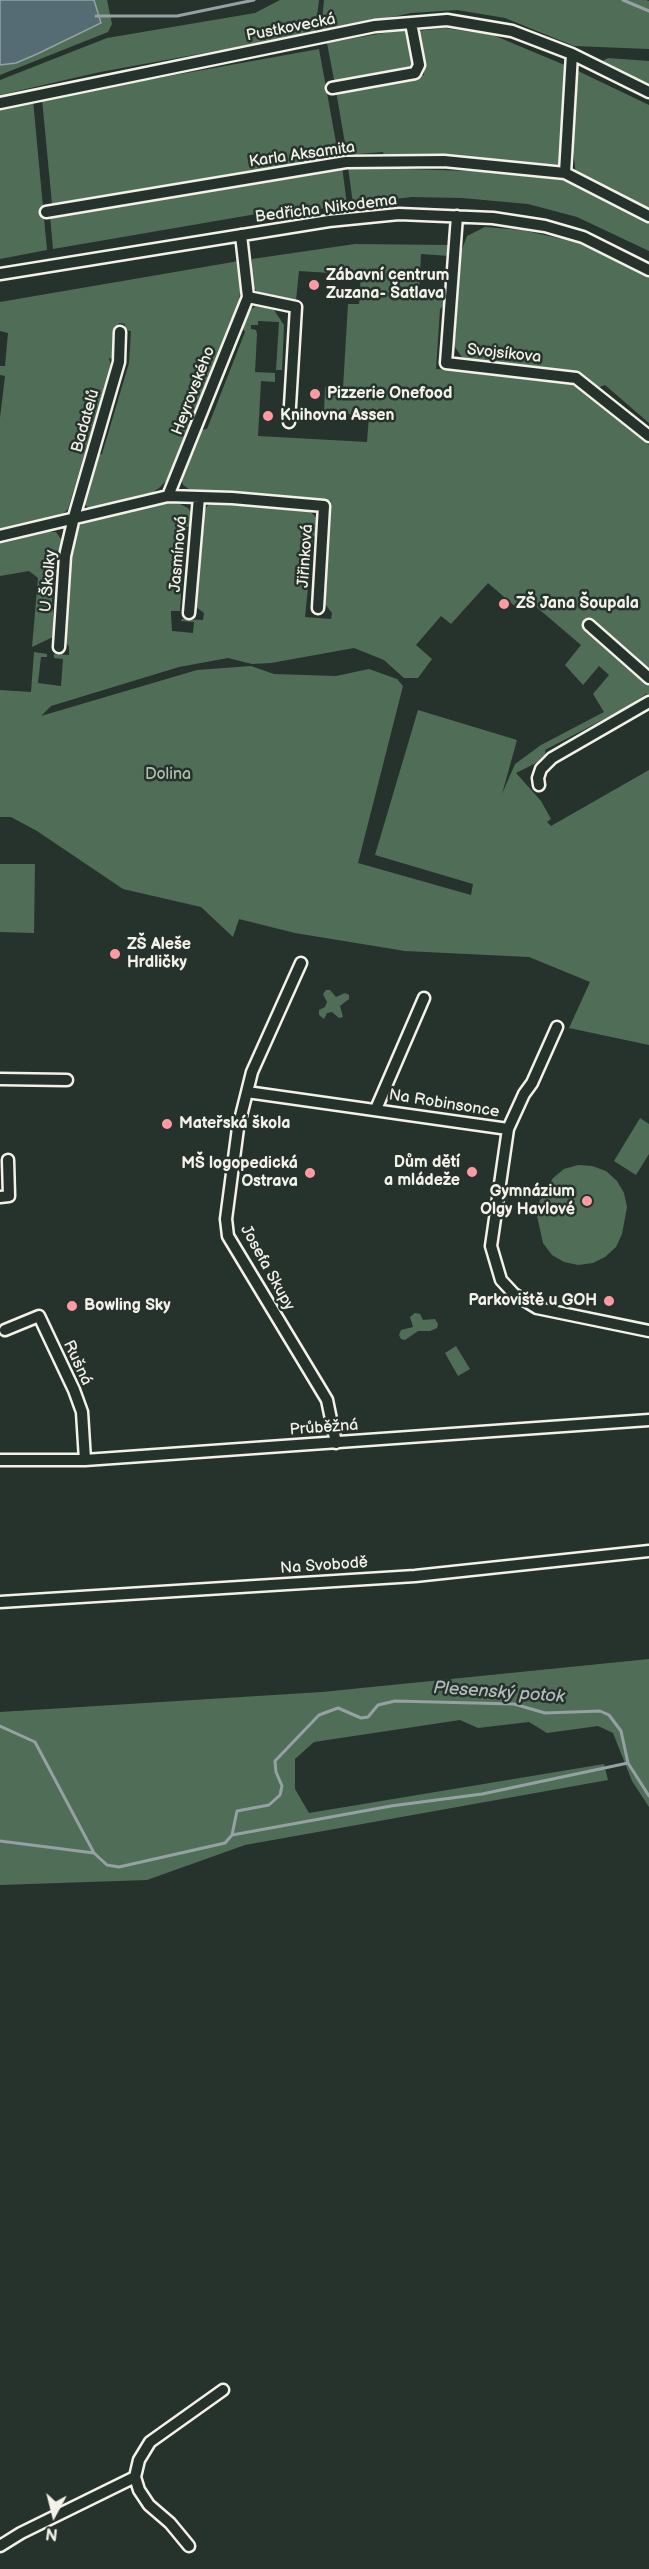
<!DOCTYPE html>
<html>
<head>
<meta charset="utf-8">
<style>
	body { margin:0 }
	#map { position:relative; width:649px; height:2569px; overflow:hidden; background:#26332d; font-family:"Balsamiq Sans",sans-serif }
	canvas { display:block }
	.north { position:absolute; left:24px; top:2485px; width:60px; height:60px; -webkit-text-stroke:4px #26332d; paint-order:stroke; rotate:187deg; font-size:16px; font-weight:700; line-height:24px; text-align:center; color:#f4f1e8 }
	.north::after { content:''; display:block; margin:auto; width:21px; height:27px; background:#f4f1e8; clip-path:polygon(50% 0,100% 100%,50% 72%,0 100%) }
</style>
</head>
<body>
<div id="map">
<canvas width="649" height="2569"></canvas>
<div class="north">N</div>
</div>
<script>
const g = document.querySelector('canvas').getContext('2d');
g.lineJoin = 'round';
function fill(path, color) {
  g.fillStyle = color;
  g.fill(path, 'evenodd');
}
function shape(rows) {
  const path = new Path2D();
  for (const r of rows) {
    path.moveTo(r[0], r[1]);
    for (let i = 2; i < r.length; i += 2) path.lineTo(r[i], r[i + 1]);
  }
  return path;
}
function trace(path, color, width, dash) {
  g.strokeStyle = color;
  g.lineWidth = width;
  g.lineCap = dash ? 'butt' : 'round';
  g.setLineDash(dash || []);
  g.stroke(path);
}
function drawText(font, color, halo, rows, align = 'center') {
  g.font = font + ' "Balsamiq Sans",sans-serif';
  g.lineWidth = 5;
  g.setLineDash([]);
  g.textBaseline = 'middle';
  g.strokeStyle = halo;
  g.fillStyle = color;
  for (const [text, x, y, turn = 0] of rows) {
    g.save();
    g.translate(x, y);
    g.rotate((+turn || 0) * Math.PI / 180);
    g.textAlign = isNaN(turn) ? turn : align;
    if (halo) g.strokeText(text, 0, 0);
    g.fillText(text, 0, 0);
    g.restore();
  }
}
fill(shape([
	[94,0,107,0,112,24,108,32,0,75,0,65,16,63,101,24],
	[280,0,319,0,315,33,100,72,0,95,0,80,107,38,255,13],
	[324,0,646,0,649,1,649,49,574,46,505,18,457,10,411,13,321,32],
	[445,28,493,35,567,66,567,97,561,130,563,161,559,165,385,159,383,152,347,155,336,91,424,75,417,31],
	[407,29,414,69,335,85,327,43],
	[319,49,339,159,165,190,164,186,52,204,42,99],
	[608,58,649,61,649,86,599,63],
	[576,70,649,105,649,211,576,176,570,122],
	[33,100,47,250,0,259,0,110],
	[342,166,347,205,269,216,268,212,53,249,50,216],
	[348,167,529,173,577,183,649,221,649,251,577,217,528,204,462,198,412,197,353,204],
	[485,227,522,230,576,242,623,262,649,276,649,423,605,385,597,388,581,377,577,372,468,361,461,356,455,347,455,340,460,255,467,236],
	[355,244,451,245,450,256,421,254,419,295,440,296,447,303,440,309,436,369,551,377,570,382,591,393,649,445,649,695,646,694,631,705,545,750,546,757,544,759,516,773,541,801,551,819,547,822,551,826,649,770,649,1045,569,1028,590,982,529,957,405,951,295,933,239,919,233,937,201,907,123,889,37,831,11,817,0,817,0,690,31,692,34,652,47,654,47,657,41,657,38,683,61,686,63,659,54,658,54,654,69,655,69,647,66,642,73,539,79,526,89,520,174,501,188,508,193,516,192,525,185,528,180,611,171,611,171,615,172,631,193,633,194,622,181,621,182,619,203,620,204,613,196,607,203,513,208,505,219,502,304,509,311,512,319,521,319,535,313,537,305,617,331,619,332,613,325,604,331,501,192,491,183,485,181,476,196,435,200,430,207,429,245,332,240,323,245,313,256,306,274,310,284,325,282,370,276,370,279,322,258,321,258,325,251,325,251,329,256,330,257,334,255,372,275,373,275,382,261,381,258,436,367,442,369,416,324,412,325,387,343,388,348,304,359,304,361,275,299,271,296,300,269,299,258,293,251,284,252,259],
	[488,583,518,609,527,599,581,645,565,665,583,685,599,666,609,675,593,694,604,712,541,745,515,764,502,794,517,740,418,710,375,855,473,884,471,895,358,863,403,686,397,679,369,669,336,676,274,674,251,666,197,670,41,716,51,706,179,667,228,658,252,664,271,663,354,648,384,660,404,678,418,678,432,659,416,645,441,616,451,624],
	[239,261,242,279,239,300,170,477,159,488,149,495,91,510,84,504,81,496,96,455,102,454,129,363,131,331,124,330,125,324,119,323,114,340,114,359,109,358,111,366,68,509,59,518,0,534,0,418,5,376,0,375,0,366,5,366,8,333,0,331,0,302],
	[48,532,56,532,63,542,61,549,56,551,52,600,55,636,32,647,38,578,29,571,0,576,0,544],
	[0,864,35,864,34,933,0,932],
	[326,990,330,990,336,997,345,993,349,995,349,999,340,1006,343,1017,339,1018,332,1012,327,1013,324,1019,319,1015,319,1010,325,1007,327,1002,323,994],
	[640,1118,649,1124,649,1154,636,1175,614,1161],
	[578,1165,592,1166,606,1171,617,1181,624,1193,627,1207,622,1234,616,1247,605,1257,593,1263,578,1265,564,1262,552,1255,543,1243,537,1216,539,1202,553,1178,564,1169],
	[415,1313,420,1314,423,1320,435,1319,438,1324,437,1328,430,1331,418,1331,405,1340,401,1339,399,1335,401,1330,413,1327,410,1317],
	[456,1346,470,1369,458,1376,445,1353],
	[649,1659,649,1807,632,1781,613,1733,598,1726,547,1733,529,1722,478,1728,460,1720,314,1742,295,1759,295,1789,309,1813,604,1764,608,1780,245,1845,147,1880,0,1885,0,1712,322,1692]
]), '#506e57');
const water = shape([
	[0,0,94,0,101,23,37,54,16,63,0,65,0,0]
]);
fill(water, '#556c74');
trace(water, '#95a1a2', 1.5);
trace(shape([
	[623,0,649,11],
	[96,16,177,16,254,0],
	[0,1726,35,1742,94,1853,107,1865,119,1867,225,1843,232,1835,237,1811,269,1805,280,1795,282,1786,276,1772,275,1761,319,1715,338,1708,361,1718,368,1717,378,1705,395,1701,514,1704,545,1713,600,1711,609,1715,621,1731,628,1763,649,1796],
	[232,1835,391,1806,482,1794,628,1763],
	[0,1841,94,1853]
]), '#95a1a2', 3);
const street = shape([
	[572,54,565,173,649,216],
	[332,88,415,73,419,65,411,23],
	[0,103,375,26,447,20,512,31,572,54,649,92],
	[46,212,346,162,444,161,565,173],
	[457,216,446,363,576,378,649,436],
	[0,274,329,221,399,214,493,218,545,226,583,237,649,270],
	[248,297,296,307,289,422],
	[168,496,248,297,241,235],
	[0,536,168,496,232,498,324,506,318,608],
	[189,613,199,497],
	[589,625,649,678],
	[59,647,65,556,74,517,119,362,120,332],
	[539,785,538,778,541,769,552,758,649,702],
	[301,963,252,1072,238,1128,226,1219,228,1236,327,1400,336,1443],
	[557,1027,532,1083,524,1094,508,1129,491,1246,501,1280,514,1294,537,1308,649,1331],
	[0,1079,67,1080],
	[247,1092,508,1129],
	[376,1109,424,998],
	[0,1197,9,1196,8,1160],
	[5,1330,39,1316,74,1390,82,1412,85,1460],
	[0,1460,85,1460,649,1420],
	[0,1602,415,1576,649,1551],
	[135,2477,139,2490,149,2505,170,2523,189,2546],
	[0,2546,21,2533,135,2477,139,2460,150,2442,223,2390]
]);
trace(street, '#f4f1e8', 15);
trace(street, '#26332d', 10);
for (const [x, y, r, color] of [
	[314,285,6,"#ff9aa2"],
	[315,394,6,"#ff9aa2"],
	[268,416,6,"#ff9aa2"],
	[504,604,6,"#ff9aa2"],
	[115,954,6,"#ff9aa2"],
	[167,1124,6,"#ff9aa2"],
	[472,1172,6,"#ff9aa2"],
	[310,1173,6,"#ff9aa2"],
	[587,1201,6,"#ff9aa2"],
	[609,1301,6,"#ff9aa2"],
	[72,1306,6,"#ff9aa2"]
]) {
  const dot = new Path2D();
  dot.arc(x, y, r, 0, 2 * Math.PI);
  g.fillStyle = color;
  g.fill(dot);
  trace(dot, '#26332d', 2);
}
drawText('16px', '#f4f1e8', '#26332d', [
	["Pustkovecká",291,28,-11],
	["Karla Aksamita",302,155,-8],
	["Bedřicha Nikodema",326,209,-7],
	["Svojsíkova",504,354,6],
	["Heyrovského",194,391,-69],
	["Badatelů",86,421,-74],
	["Jasmínová",179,554,-85],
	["Jiřinková",306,556,-86],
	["U Školky",49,581,-85],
	["Na Robinsonce",444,1104,9],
	["Josefa Skupy",267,1268,61],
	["Rušná",77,1363,65],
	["Průběžná",324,1428,-4],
	["Na Svobodě",324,1566,-4]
]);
drawText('bold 16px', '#f4f1e8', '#26332d', [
	["Zábavní centrum",326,276],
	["Zuzana- Šatlava",326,294],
	["Pizzerie Onefood",327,394],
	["Knihovna Assen",280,416],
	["ZŠ Jana Šoupala",516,604],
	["ZŠ Aleše",127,945],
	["Hrdličky",127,963],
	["Mateřská škola",179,1124],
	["Dům dětí",460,1163,"right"],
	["a mládeže",460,1181,"right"],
	["MŠ logopedická",298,1164,"right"],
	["Ostrava",298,1182,"right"],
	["Gymnázium",575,1192,"right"],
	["Olgy Havlové",575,1210,"right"],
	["Parkoviště u GOH",597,1301,"right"],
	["Bowling Sky",84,1306]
], 'left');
drawText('16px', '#b2bdae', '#26332d', [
	["Dolina",168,775]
]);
drawText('italic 18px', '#b4bcba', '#26332d', [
	["Plesenský potok",499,1693,4]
]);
</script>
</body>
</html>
